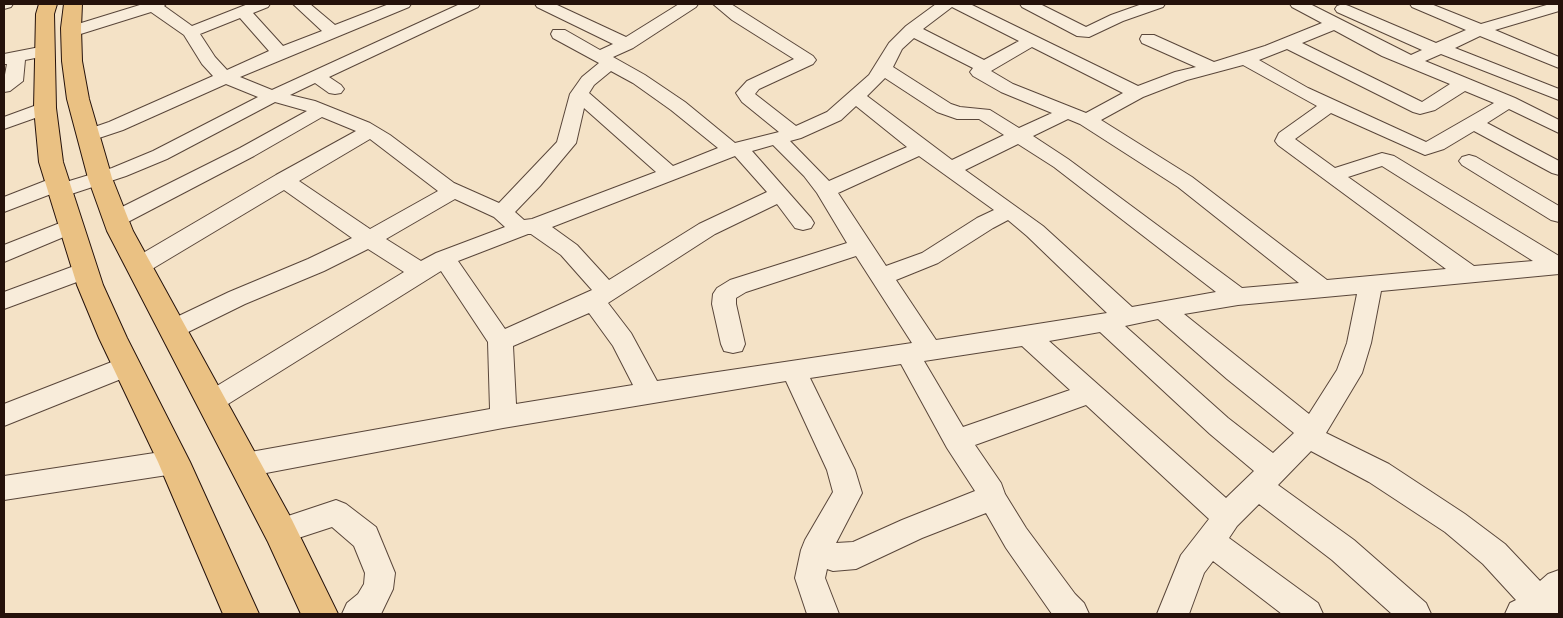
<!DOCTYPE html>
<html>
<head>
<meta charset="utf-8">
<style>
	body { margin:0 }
	#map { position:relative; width:1563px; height:618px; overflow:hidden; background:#f4e2c6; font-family:"EB Garamond",serif }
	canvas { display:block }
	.frame { position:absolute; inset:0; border:5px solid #25120b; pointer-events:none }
</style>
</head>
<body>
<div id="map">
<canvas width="1563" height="618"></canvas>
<div class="frame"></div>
</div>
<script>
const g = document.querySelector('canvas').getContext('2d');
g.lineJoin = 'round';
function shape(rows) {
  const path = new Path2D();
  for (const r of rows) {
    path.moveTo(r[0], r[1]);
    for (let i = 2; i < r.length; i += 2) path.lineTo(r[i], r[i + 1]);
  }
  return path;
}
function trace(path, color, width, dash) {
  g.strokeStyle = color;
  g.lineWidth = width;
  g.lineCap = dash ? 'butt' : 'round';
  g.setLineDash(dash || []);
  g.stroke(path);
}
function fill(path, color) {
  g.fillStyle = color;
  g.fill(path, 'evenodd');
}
const minor = shape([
	[4,4,13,4,11,7,4,9,4,4],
	[143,4,166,4,164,6,192,26,248,4,270,4,268,7,253,13,283,46,322,31,293,4,310,4,335,25,389,4,411,4,409,7,240,77,272,90,460,4,480,4,478,7,329,77,341,85,344,89,341,93,335,94,329,93,315,83,290,95,315,101,370,123,390,135,454,183,499,203,557,142,570,94,582,77,599,63,553,38,551,34,553,30,565,30,600,50,613,44,537,7,535,4,555,4,626,37,679,4,698,4,696,7,633,48,613,57,645,75,685,102,735,143,779,132,742,102,736,93,747,81,794,59,732,20,713,4,731,4,813,56,816,60,813,64,759,89,755,94,796,126,827,112,869,75,889,43,906,26,936,4,970,4,1138,86,1175,72,1196,67,1142,43,1140,39,1142,35,1154,35,1214,62,1265,46,1322,23,1292,7,1290,4,1310,4,1411,55,1422,50,1337,12,1335,9,1337,6,1343,4,1349,6,1436,43,1466,30,1412,7,1410,4,1431,4,1481,24,1550,4,1559,4,1559,11,1495,30,1559,57,1559,68,1480,36,1455,48,1559,89,1559,100,1441,54,1425,61,1515,98,1559,120,1559,133,1509,109,1487,123,1559,161,1559,175,1552,173,1474,131,1444,149,1425,155,1331,113,1295,139,1335,168,1382,153,1394,156,1559,256,1559,274,1381,291,1371,343,1362,373,1326,433,1389,464,1465,514,1505,544,1540,581,1548,574,1559,570,1559,614,1505,614,1510,603,1516,600,1483,564,1445,532,1369,482,1311,451,1278,485,1354,540,1426,603,1431,614,1392,614,1332,560,1259,504,1237,526,1229,538,1318,603,1323,614,1282,614,1213,561,1204,573,1189,614,1157,614,1181,555,1209,519,1086,405,975,445,1001,483,1005,494,1026,528,1075,594,1084,603,1089,614,1052,614,1006,548,986,513,922,538,856,569,833,571,827,569,825,578,839,614,807,614,795,578,801,550,805,540,833,492,827,470,786,381,503,428,245,477,235,473,231,465,235,457,245,453,490,409,488,342,441,271,220,409,211,413,202,409,198,402,202,395,404,272,368,249,324,271,245,304,182,335,173,338,164,335,161,329,164,323,229,292,308,259,352,238,284,190,147,272,139,274,131,272,128,266,131,260,276,175,356,131,322,117,254,156,124,224,116,226,108,224,105,219,108,214,240,148,307,111,275,102,167,159,126,176,59,198,51,194,4,212,4,197,50,179,57,177,64,179,66,182,112,168,153,151,258,97,226,84,123,130,87,142,80,140,77,136,80,132,109,122,213,76,202,64,184,35,151,12,71,37,65,36,63,32,65,28,143,4],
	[952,7,1019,41,984,60,923,29,952,7],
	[240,18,269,51,227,70,215,57,200,34,240,18],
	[1334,30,1382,56,1450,84,1422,102,1302,43,1334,30],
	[914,38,973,68,970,72,973,76,1001,92,1052,113,1019,128,990,110,960,107,951,104,893,67,902,49,914,38],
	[1032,47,1123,93,1086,113,1013,84,991,71,1032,47],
	[1287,49,1413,112,1420,114,1435,110,1465,91,1494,103,1426,142,1308,88,1259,60,1287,49],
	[1243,65,1317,106,1279,133,1275,141,1278,145,1446,269,1327,280,1192,177,1101,120,1143,97,1187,80,1243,65],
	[611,71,633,83,671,110,718,148,673,166,589,93,594,85,611,71],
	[885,78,937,112,957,119,979,119,1004,135,952,160,867,96,885,78],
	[856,106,907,147,829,181,790,141,801,138,841,120,856,106],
	[584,108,656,172,532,219,524,220,515,212,540,186,576,143,584,108],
	[1068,119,1080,124,1178,187,1299,283,1242,288,1068,159,1033,136,1068,119],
	[370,139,438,191,370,229,299,181,370,139],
	[1018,144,1054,167,1216,292,1132,307,1043,226,965,170,1018,144],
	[773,145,804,176,817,193,847,243,730,280,717,288,713,294,712,304,721,344,724,351,733,353,742,351,745,344,736,304,736,298,746,292,856,256,912,343,657,381,631,333,608,303,715,234,777,204,795,228,803,230,811,228,814,223,811,218,752,151,773,145],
	[735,156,767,192,699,224,609,280,577,245,552,227,735,156],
	[919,156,994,210,977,218,922,253,886,266,838,193,919,156],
	[1382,166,1533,261,1474,266,1348,177,1382,166],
	[455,199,494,217,505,227,436,253,421,261,386,239,455,199],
	[1008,220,1027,236,1107,313,936,340,896,280,938,263,993,228,1008,220],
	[528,234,531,234,561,255,592,290,505,329,458,261,528,234],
	[1357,294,1347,343,1337,370,1309,414,1184,314,1238,305,1357,294],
	[589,313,613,346,633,385,516,404,513,346,589,313],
	[1158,319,1227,379,1294,433,1273,453,1228,418,1125,326,1158,319],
	[1100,332,1210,434,1254,471,1226,498,1049,341,1100,332],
	[1022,346,1070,390,963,427,924,361,1022,346],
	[901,364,947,448,975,491,902,520,853,542,836,543,862,493,855,470,810,378,901,364],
	[1020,4,1040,4,1086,27,1111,15,1142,4,1165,4,1163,7,1123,21,1089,37,1077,36,1022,7,1020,4],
	[45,46,51,47,54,51,51,55,25,60,23,81,10,91,4,92,4,80,7,64,4,64,4,54,45,46],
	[45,102,52,104,54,108,52,112,4,129,4,117,45,102],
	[1469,155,1476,157,1559,206,1559,222,1551,220,1462,165,1459,161,1462,157,1469,155],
	[70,219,78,221,81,226,78,231,4,262,4,245,70,219],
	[85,262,93,264,96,270,93,276,4,309,4,292,85,262],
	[127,356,136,359,140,366,136,373,4,426,4,404,127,356],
	[174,450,184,454,188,462,184,470,174,474,4,500,4,476,174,450],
	[336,500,346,504,376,527,395,573,393,589,381,614,342,614,347,603,358,594,364,584,365,573,354,546,332,527,280,544,270,540,265,531,270,522,336,500]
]);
const major = shape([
	[39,4,57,4,54,14,56,108,63,162,103,285,127,338,190,462,259,614,223,614,158,462,99,338,77,285,39,162,34,108,36,14,39,4],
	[64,4,82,4,81,28,82,61,89,99,112,178,133,231,292,520,338,614,301,614,268,542,107,231,88,178,67,99,62,61,61,28,64,4]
]);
trace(minor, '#59463a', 2);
trace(major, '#25120b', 2);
fill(minor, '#f8ecda');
fill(major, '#eac183');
</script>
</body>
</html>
